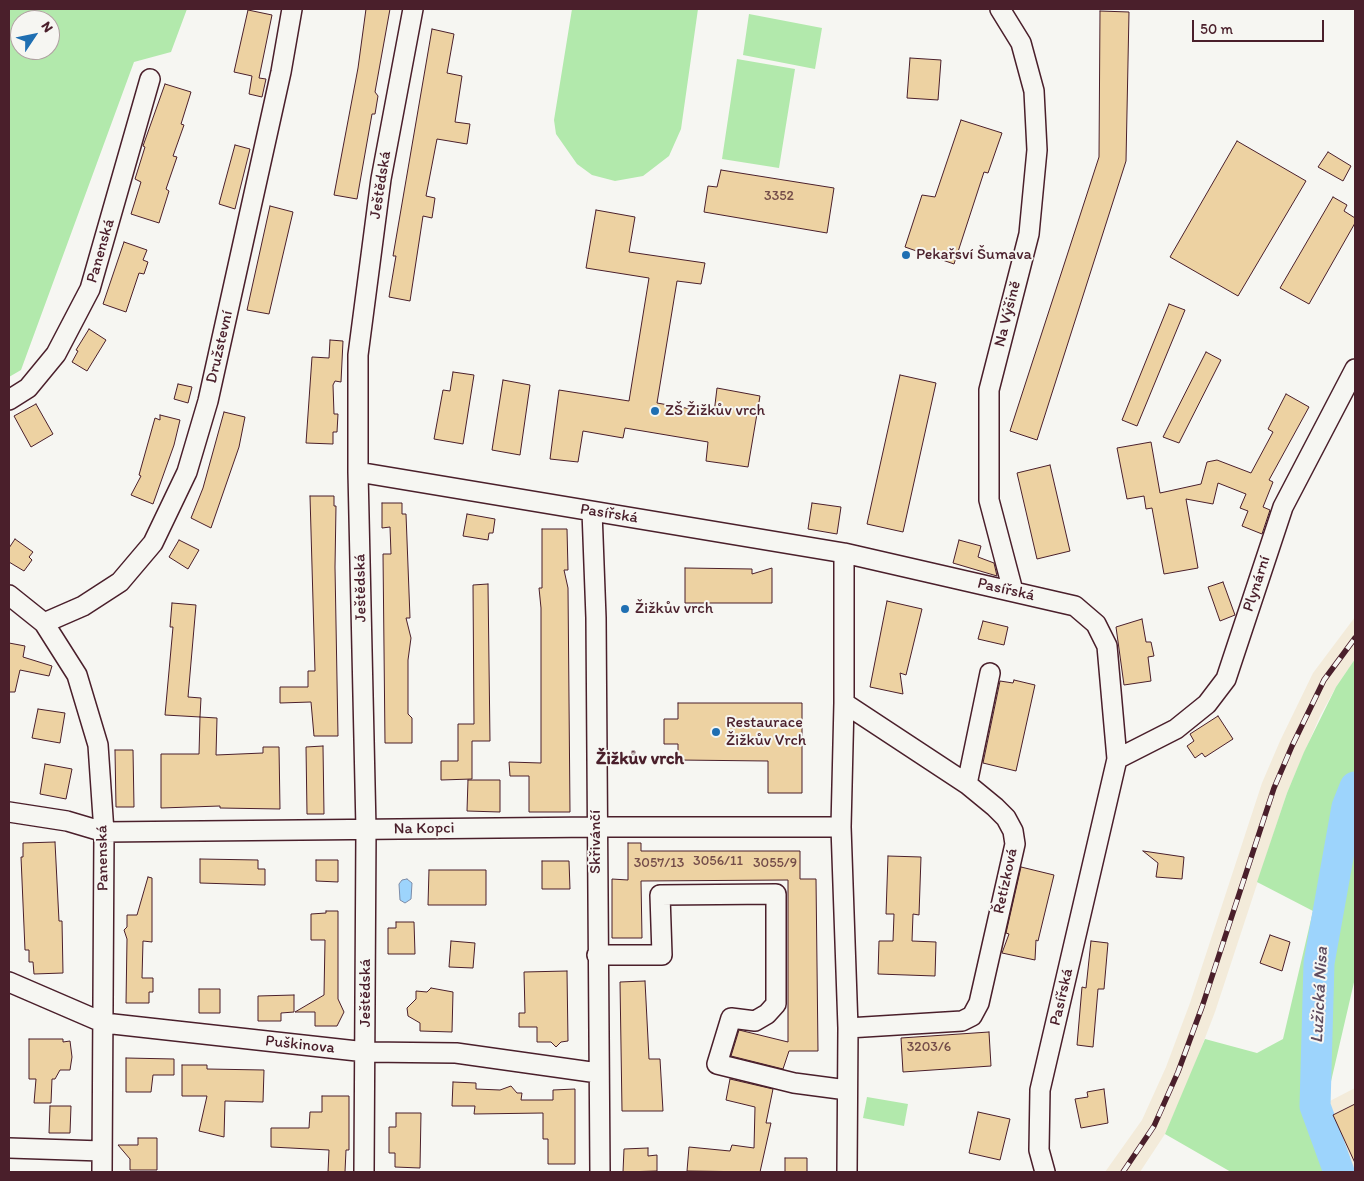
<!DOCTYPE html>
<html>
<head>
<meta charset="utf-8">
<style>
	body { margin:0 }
	#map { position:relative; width:1364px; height:1181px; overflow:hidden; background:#f6f6f2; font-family:Itim,sans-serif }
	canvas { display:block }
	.frame { position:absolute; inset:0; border:10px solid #4a1f2b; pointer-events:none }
	.north { position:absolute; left:10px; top:10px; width:50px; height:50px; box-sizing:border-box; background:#f6f6f2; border:1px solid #b1a0a2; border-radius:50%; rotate:56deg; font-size:14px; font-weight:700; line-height:20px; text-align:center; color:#4a1f2b }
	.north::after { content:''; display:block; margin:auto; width:18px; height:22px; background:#1f6fb2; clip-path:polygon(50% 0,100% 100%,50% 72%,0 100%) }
	.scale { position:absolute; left:1192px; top:20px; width:132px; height:22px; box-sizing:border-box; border:2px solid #4a1f2b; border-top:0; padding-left:6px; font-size:15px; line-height:18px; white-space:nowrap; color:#4a1f2b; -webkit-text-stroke:4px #f6f6f2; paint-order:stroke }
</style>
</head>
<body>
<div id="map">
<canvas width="1364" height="1181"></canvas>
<div class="frame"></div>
<div class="north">N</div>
<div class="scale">50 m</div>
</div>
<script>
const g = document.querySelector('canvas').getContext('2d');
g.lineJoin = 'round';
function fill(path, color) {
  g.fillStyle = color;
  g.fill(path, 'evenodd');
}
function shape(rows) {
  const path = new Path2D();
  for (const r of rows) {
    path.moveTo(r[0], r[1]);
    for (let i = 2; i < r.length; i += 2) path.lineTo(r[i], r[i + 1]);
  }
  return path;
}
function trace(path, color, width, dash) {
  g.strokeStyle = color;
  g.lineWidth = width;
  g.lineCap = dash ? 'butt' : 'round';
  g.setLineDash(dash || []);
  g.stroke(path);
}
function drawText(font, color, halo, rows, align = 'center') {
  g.font = font + ' Itim,sans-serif';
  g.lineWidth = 4;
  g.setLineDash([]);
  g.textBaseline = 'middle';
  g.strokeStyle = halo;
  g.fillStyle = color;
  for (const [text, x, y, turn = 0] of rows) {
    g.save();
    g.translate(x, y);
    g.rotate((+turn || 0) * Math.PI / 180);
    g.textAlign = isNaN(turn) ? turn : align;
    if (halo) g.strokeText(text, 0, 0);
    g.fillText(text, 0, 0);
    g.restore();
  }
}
fill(shape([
	[1355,617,1355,659,1336,687,1320,716,1287,793,1215,1012,1190,1077,1165,1134,1140,1172,1105,1172,1142,1120,1166,1067,1190,1003,1262,783,1280,741,1313,673],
	[1355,1088,1355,1172,1350,1172,1326,1113,1326,1103]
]), '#f3ebda');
fill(shape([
	[9,9,187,9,171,52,134,62,21,370,9,377],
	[20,20,50,20,50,50,20,50],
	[572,9,698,9,681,129,669,156,643,176,615,181,592,175,577,164,556,134,554,120],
	[749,14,822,28,815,69,743,55],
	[737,59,795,69,779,168,722,159],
	[1355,659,1355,978,1326,1103,1326,1113,1350,1172,1231,1172,1165,1134,1205,1039,1257,1053,1283,1039,1313,911,1257,882,1287,793,1304,752,1336,687],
	[867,1097,908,1104,904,1126,863,1118]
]), '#b2e9ac');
const water = shape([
	[407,879,412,883,411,899,405,903,400,900,399,884,402,880,407,879]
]);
fill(water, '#9dd4fc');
trace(water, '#7c8ca8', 1);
trace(shape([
	[1339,1172,1315,1106,1319,963,1347,807,1355,787]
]), '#9dd4fc', 31);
const building = shape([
	[366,9,390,9,375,92,378,96,375,114,372,114,357,199,334,195,358,68,366,9],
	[248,10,272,15,259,78,266,79,262,97,249,94,252,76,234,72,248,10],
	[1100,11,1129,12,1126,161,1037,440,1010,431,1099,157,1100,11],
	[432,29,454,34,447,73,462,76,455,122,470,124,467,144,437,139,426,196,435,198,432,218,423,216,410,301,389,297,396,256,393,256,432,29],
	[910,58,941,60,938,100,907,98,910,58],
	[165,84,191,92,181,124,184,125,173,156,177,157,166,189,169,191,159,223,131,214,141,182,135,179,145,147,143,146,165,84],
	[961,120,1002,133,988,173,984,172,954,264,905,247,922,195,935,197,961,120],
	[1237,141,1306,181,1238,296,1170,257,1237,141],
	[235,145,250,149,235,209,219,204,235,145],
	[1328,152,1351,166,1343,181,1318,167,1328,152],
	[721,170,834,188,827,233,704,212,708,186,717,187,721,170],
	[1333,197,1347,205,1344,211,1355,218,1355,223,1309,304,1280,288,1333,197],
	[270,206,293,212,269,314,247,310,270,206],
	[596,210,635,217,629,252,705,263,701,284,677,281,657,403,714,413,717,388,760,396,748,467,706,461,708,442,625,428,623,438,583,431,578,462,550,459,559,390,629,401,649,278,586,268,596,210],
	[124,242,147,250,143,260,148,262,144,274,139,273,126,312,103,304,124,242],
	[1169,304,1185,310,1137,426,1122,420,1169,304],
	[89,329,106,340,87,371,72,362,78,351,76,350,89,329],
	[330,340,343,341,341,382,335,381,333,385,334,414,338,414,337,432,333,432,333,444,306,443,312,357,329,358,330,340],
	[1206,352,1221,360,1179,443,1163,437,1206,352],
	[453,372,474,375,463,444,434,439,443,390,450,391,453,372],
	[900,375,936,383,903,532,867,524,900,375],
	[503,380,530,385,520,455,492,450,503,380],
	[178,384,192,387,188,403,174,399,178,384],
	[1286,394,1309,407,1269,480,1273,482,1263,507,1270,510,1262,534,1242,526,1248,511,1240,508,1246,494,1218,483,1213,504,1186,499,1198,568,1164,574,1152,508,1146,509,1144,496,1127,499,1117,448,1151,442,1160,493,1201,484,1207,462,1217,460,1251,473,1273,432,1268,429,1286,394],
	[36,404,53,434,31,447,14,416,36,404],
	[224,412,245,417,239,447,211,528,191,518,203,488,224,412],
	[160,415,180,420,174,445,153,504,131,495,141,476,139,475,155,418,160,420,160,415],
	[1050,465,1070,551,1037,559,1017,473,1050,465],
	[310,496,334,496,334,506,336,506,335,567,338,736,314,736,311,702,280,703,280,687,308,687,308,671,315,671,310,496],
	[382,503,402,503,402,514,406,514,410,618,406,618,411,638,408,660,408,714,412,718,412,743,385,743,383,554,391,554,390,527,382,528,382,503],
	[812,503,841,507,837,534,808,529,812,503],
	[467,514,495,519,493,533,489,533,488,540,463,536,467,514],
	[542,529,567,529,568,570,564,570,568,588,570,812,529,812,529,776,510,776,509,762,541,763,541,608,539,588,542,588,542,529],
	[15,539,33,552,29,557,32,560,24,571,9,562,9,548,15,539],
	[179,540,199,550,188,569,169,557,179,540],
	[959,540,981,546,978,557,994,563,997,576,953,563,959,540],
	[685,568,752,569,752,574,772,568,772,603,685,603,685,568],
	[1223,582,1235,615,1220,621,1208,587,1223,582],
	[488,584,490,741,472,741,472,779,441,780,441,761,458,761,458,724,474,724,473,585,488,584],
	[887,601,922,609,906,675,900,673,903,694,870,687,887,601],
	[172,603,196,605,188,697,201,698,200,717,165,715,173,627,170,627,172,603],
	[1142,619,1146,642,1151,642,1154,656,1148,657,1151,681,1124,685,1116,627,1142,619],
	[983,621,1008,627,1004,645,978,639,983,621],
	[9,643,25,646,23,657,52,666,49,676,20,670,15,692,9,692,9,643],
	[1014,680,1035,685,1016,771,983,763,1000,681,1013,683,1014,680],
	[678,703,802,703,802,793,768,793,768,761,678,760,678,744,664,744,664,719,678,719,678,703],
	[38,709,65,713,60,743,32,738,38,709],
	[1218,716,1233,739,1205,757,1202,753,1195,758,1187,746,1194,741,1190,734,1218,716],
	[200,717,217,718,216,755,263,753,263,747,279,747,280,809,220,808,220,806,161,808,161,754,199,754,200,717],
	[323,746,324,814,307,814,306,747,323,746],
	[115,750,133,750,134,807,116,807,115,750],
	[45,764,72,769,66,799,40,794,45,764],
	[468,780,500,780,500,812,467,811,468,780],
	[55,842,59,921,62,921,63,973,34,974,33,962,29,962,29,950,25,950,21,857,23,857,23,843,55,842],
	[628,843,641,843,641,851,800,851,800,879,816,879,818,1051,789,1051,783,1069,731,1056,739,1030,788,1042,788,880,641,881,642,938,612,938,612,879,628,880,628,843],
	[1143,851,1184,857,1182,879,1156,877,1158,863,1143,851],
	[888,856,921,857,919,915,913,914,912,941,936,942,935,976,878,974,879,941,893,941,894,914,886,914,888,856],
	[200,859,258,860,258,869,265,869,265,885,200,883,200,859],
	[316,860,338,860,338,882,316,881,316,860],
	[542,861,569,861,570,889,542,889,542,861],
	[1021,867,1054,875,1038,941,1036,940,1035,960,1002,953,1009,934,1006,933,1021,867],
	[429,870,486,870,486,905,428,905,429,870],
	[148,877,152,878,152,942,143,941,142,978,153,978,153,992,149,992,149,1003,126,1003,127,939,124,930,127,927,127,915,137,915,148,877],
	[326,911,338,911,338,999,344,1012,337,1026,315,1026,315,1012,295,1012,324,995,325,940,311,940,311,914,326,913,326,911],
	[396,922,414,922,415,954,388,954,388,928,396,928,396,922],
	[1270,935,1290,942,1282,971,1260,963,1270,935],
	[451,941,475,943,473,968,449,967,451,941],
	[1091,941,1108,943,1104,989,1098,989,1093,1047,1077,1045,1082,987,1086,988,1091,941],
	[567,971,568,1041,561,1042,556,1047,551,1042,537,1042,537,1027,519,1027,519,1013,525,1013,524,972,567,971],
	[645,981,649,1059,660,1059,663,1111,622,1111,620,982,645,981],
	[431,988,453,992,452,1032,420,1031,420,1023,408,1016,407,1008,416,999,416,991,427,992,431,988],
	[199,989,220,989,220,1013,199,1013,199,989],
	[294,995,294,1012,281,1013,281,1021,258,1021,258,996,294,995],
	[989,1032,991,1066,903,1072,901,1038,989,1032],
	[29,1039,63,1039,63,1042,70,1041,72,1057,70,1070,60,1070,55,1079,52,1079,51,1103,34,1103,36,1079,29,1079,29,1039],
	[126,1058,174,1059,174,1075,153,1075,151,1092,126,1092,126,1058],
	[182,1065,207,1065,207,1069,264,1070,263,1102,225,1101,224,1137,199,1131,207,1096,182,1096,182,1065],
	[730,1079,773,1089,766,1123,771,1123,760,1172,687,1171,689,1147,730,1151,732,1145,754,1148,755,1107,726,1100,730,1079],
	[453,1082,476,1083,476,1089,500,1090,511,1086,517,1093,522,1093,521,1100,553,1100,553,1090,575,1089,575,1164,548,1164,548,1139,543,1139,543,1113,474,1114,475,1106,452,1106,453,1082],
	[1104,1089,1108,1123,1081,1128,1075,1099,1088,1097,1087,1092,1104,1089],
	[322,1096,349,1096,349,1150,346,1150,345,1172,328,1172,329,1150,271,1147,271,1128,309,1128,310,1112,322,1112,322,1096],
	[1355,1104,1355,1163,1333,1115,1355,1104],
	[50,1106,71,1106,70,1133,49,1133,50,1106],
	[978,1112,1010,1119,1000,1160,969,1153,978,1112],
	[396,1113,421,1113,420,1168,395,1167,395,1153,389,1153,389,1127,396,1127,396,1113],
	[138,1138,157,1138,157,1170,130,1170,130,1159,118,1145,138,1145,138,1138],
	[648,1148,648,1156,657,1155,657,1171,623,1172,624,1149,648,1148],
	[785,1158,807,1158,807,1172,785,1172,785,1158]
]);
fill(building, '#edd2a2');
trace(building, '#4a1f2b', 1);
const minor = shape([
	[1000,9,1021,43,1034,91,1037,150,1029,234,989,390,989,500,1013,591],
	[9,400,28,388,56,354,90,289,150,79],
	[358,472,844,553,1075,606,1096,624,1107,646,1117,759,1040,1090,1039,1150,1045,1172],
	[592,511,596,618,600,1172],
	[844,553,844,703,841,827,848,1028,847,1172],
	[9,595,44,623,77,675,98,745,104,832,102,1172],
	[44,623,83,606,120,582,153,543,187,472,208,401,281,72,292,9],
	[844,703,967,784,995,807,1006,818,1013,831,1015,844,979,1003,972,1016,962,1021,848,1028],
	[1117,759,1176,729,1207,704,1226,679,1283,507,1355,369],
	[967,784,990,673],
	[9,812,67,821,104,832,596,827,841,827],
	[597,955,662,955,660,895,776,894,776,1004,767,1014,755,1021,731,1018,717,1064,794,1083,847,1090],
	[9,982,104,1023,366,1052,456,1053,598,1073],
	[9,1148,102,1151],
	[364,1172,366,829,358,472,358,355,381,179,413,9]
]);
trace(minor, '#4a1f2b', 22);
trace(minor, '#f6f6f2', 19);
const rail = shape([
	[1123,1172,1154,1126,1178,1072,1202,1007,1274,788,1292,746,1324,680,1355,638]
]);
trace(rail, '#4a1f2b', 5.5);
trace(rail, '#f6f6f2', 4, [11]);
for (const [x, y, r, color] of [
	[906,255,5,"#1f6fb2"],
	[655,411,5,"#1f6fb2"],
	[625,609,5,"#1f6fb2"],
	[716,732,5,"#1f6fb2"]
]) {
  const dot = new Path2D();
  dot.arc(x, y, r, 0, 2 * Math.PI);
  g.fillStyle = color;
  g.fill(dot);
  trace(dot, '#f6f6f2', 2);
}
drawText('14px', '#734c49', null, [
	["3352",779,196],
	["3056/11",718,861],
	["3057/13",659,863],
	["3055/9",775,863],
	["3203/6",929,1047]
]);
drawText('16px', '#4a1f2b', '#f6f6f2', [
	["Ještědská",381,185,-81],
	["Panenská",101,251,-74],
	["Na Výšině",1008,314,-76],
	["Družstevní",220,347,-77],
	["Pasířská",609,514,9],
	["Plynární",1257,584,-72],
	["Ještědská",361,588,-91],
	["Pasířská",1006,590,13],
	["Na Kopci",424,829,-1],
	["Skřivánčí",596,842,-90],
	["Panenská",103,858,-91],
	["Řetízková",1006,881,-78],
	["Ještědská",366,993,-90],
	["Pasířská",1062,997,-77],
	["Puškinova",300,1045,6]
]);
drawText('16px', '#4a1f2b', '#f6f6f2', [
	["Pekařsví Šumava",916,255],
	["ZŠ Žižkův vrch",665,411],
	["Žižkův vrch",635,609],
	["Restaurace",726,723],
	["Žižkův Vrch",726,741]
], 'left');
drawText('bold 18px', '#4a1f2b', '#f6f6f2', [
	["Žižkův vrch",640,759]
]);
drawText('italic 18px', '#5f4c5f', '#f6f6f2', [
	["Lužická Nisa",1320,995,-87]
]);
</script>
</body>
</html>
